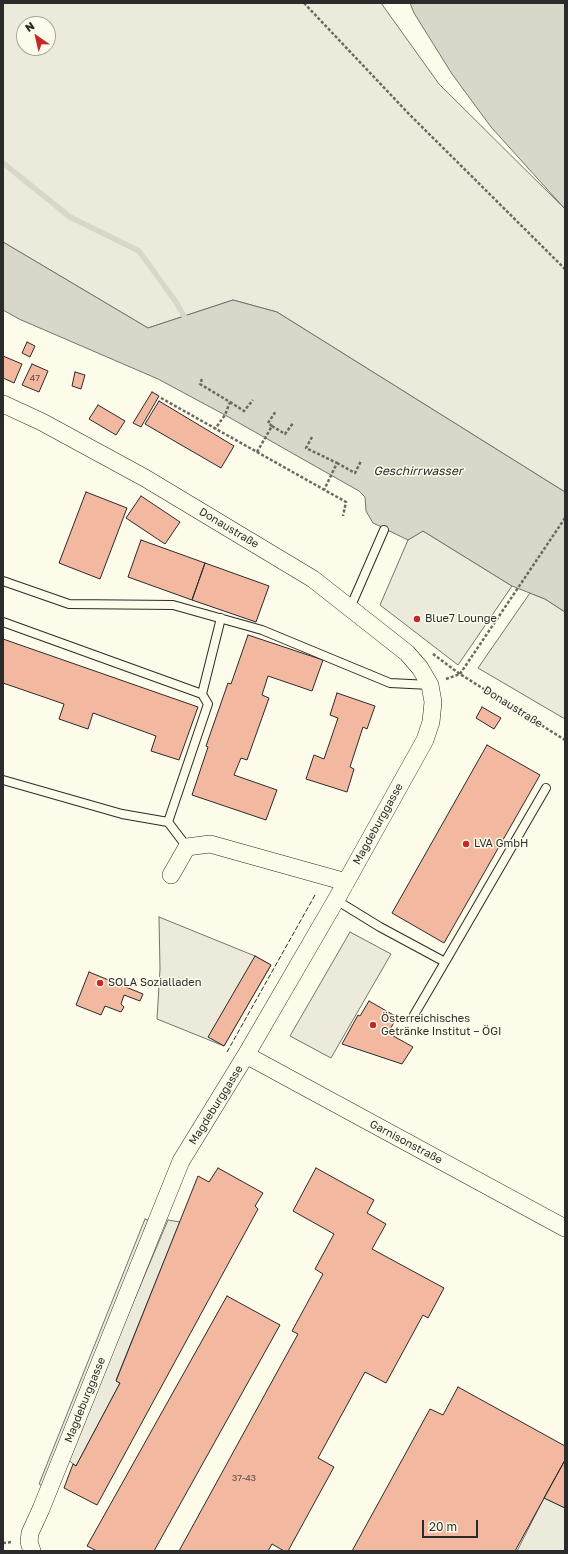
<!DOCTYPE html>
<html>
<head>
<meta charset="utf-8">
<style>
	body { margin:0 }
	#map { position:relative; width:568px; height:1554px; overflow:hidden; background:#fdfbea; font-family:"Golos Text",sans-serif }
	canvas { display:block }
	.frame { position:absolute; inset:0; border:4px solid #2b2b2b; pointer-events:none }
	.north { position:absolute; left:16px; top:16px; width:40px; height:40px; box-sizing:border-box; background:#fdfbea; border:1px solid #a9a89e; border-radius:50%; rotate:326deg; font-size:11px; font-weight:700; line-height:16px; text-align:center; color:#2b2b2b }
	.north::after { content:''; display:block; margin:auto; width:14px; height:18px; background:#c62828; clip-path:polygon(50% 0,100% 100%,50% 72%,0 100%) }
	.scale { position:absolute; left:422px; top:1520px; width:56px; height:18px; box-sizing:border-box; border:2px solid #2b2b2b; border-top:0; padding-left:5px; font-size:12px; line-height:14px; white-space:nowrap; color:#2b2b2b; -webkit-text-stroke:3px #fdfbea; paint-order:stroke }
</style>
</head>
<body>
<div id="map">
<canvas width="568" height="1554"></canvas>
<div class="frame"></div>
<div class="north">N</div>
<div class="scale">20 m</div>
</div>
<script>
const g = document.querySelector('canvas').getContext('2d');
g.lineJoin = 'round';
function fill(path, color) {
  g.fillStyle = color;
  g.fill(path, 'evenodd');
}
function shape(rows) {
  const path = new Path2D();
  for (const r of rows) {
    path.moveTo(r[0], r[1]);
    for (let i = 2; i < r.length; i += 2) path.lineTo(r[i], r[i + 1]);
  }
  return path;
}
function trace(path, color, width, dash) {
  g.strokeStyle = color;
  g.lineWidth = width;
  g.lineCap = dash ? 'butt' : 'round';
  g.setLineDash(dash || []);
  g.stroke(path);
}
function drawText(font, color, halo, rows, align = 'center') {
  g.font = font + ' "Golos Text",sans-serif';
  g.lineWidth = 3;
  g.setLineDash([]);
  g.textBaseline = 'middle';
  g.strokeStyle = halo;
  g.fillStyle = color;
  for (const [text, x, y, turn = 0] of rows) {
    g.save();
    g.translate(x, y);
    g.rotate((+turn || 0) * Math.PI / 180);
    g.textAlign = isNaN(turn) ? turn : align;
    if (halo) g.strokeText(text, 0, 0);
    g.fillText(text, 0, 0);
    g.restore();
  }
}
const green = shape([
	[3,3,381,3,439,84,565,209,565,492,277,312,233,300,148,328,3,242,3,3],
	[24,24,48,24,48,48,24,48,24,24],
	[423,531,512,586,458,665,380,605,408,540,423,531],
	[530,593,545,599,565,612,565,719,478,668,530,593]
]);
fill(green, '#ecebdb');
trace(green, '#74746e', 1);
const parking = shape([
	[159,917,255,956,271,965,224,1046,157,1019,160,969,159,917],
	[350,932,391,954,331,1058,290,1036,350,932],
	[145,1219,150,1221,42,1486,39,1484,145,1219],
	[168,1220,180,1222,116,1380,120,1383,76,1466,67,1459,168,1220],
	[544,1498,565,1508,565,1551,517,1551,544,1498]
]);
fill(parking, '#eceadb');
trace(parking, '#74746e', 1);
const water = shape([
	[410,3,565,3,565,209,491,127,452,74,414,13,410,3],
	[3,242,148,328,233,300,277,312,565,492,565,612,545,599,512,586,423,531,408,540,373,523,366,511,365,497,359,491,225,415,158,379,19,319,3,310,3,242]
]);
fill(water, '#d8d7c9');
trace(water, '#74746e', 1);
trace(shape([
	[3,163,70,217,139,251,176,302,188,323]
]), '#d8d7c9', 5.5);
const building = shape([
	[27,342,35,346,30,357,22,353,27,342],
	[3,356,22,364,14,383,3,378,3,356],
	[32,364,48,371,39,392,22,385,32,364],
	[75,372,85,375,81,389,72,386,75,372],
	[152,392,159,396,141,427,133,423,152,392],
	[159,401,234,446,221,468,145,424,159,401],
	[98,405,125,421,116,435,89,419,98,405],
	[86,492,127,508,100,579,59,563,86,492],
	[141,496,180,522,165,544,126,518,141,496],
	[141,540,205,563,192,600,128,577,141,540],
	[205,563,269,586,256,622,192,600,205,563],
	[248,635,323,660,312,691,268,676,262,695,269,698,247,760,241,758,234,775,277,790,266,820,192,795,208,747,206,746,228,683,231,684,248,635],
	[3,639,198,707,179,760,151,751,156,736,93,713,88,729,59,719,64,704,3,683,3,639],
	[337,693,375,706,367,729,363,727,350,767,354,769,347,792,306,779,314,755,324,759,338,718,330,715,337,693],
	[482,707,501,718,494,729,476,718,482,707],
	[487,745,540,775,444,943,392,913,487,745],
	[255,956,271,965,224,1046,208,1037,255,956],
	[89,972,143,994,140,1001,124,995,121,1004,124,1007,121,1012,105,1006,101,1015,76,1005,89,972],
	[369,1001,397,1017,388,1033,413,1047,402,1064,342,1044,358,1015,360,1016,369,1001],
	[218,1168,263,1193,255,1206,258,1209,97,1505,64,1488,73,1464,76,1466,120,1383,116,1381,198,1176,209,1182,218,1168],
	[316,1168,374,1200,367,1213,386,1224,372,1249,444,1288,428,1318,423,1315,386,1383,365,1372,318,1458,334,1467,288,1551,284,1551,272,1544,268,1551,179,1551,298,1334,292,1331,323,1274,315,1269,334,1234,293,1211,316,1168],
	[227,1296,280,1325,154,1551,97,1551,87,1546,227,1296],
	[458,1387,565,1446,565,1460,515,1551,352,1551,430,1409,443,1415,458,1387],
	[565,1460,565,1508,544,1498,565,1460]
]);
fill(building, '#f2b8a0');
trace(building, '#2b2b2b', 1);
const service = shape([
	[3,581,69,604,173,605,262,630,390,683,430,685],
	[350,608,384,530],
	[3,622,202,694,221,618],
	[3,780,122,814,168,822,187,847],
	[168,822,208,704,202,694],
	[336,900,380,927,445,962,414,1015],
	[445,962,546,788]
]);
const minor = shape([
	[3,404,42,422,145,478,313,579,407,653,420,668,430,685,433,702,431,722,425,740,336,900,246,1055,181,1161,41,1509,30,1533,29,1542,32,1551],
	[171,875,187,847,210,844,346,882],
	[246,1055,565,1228]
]);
trace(service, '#2b2b2b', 10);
trace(minor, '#2b2b2b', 18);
trace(shape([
	[304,3,408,113,565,269],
	[202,379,200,384,230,402,225,415,215,429],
	[161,398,346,502,343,516],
	[230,402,244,411,253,400],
	[272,426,268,423,276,411],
	[312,437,306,448,337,463,324,490],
	[257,452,272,426,285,434,293,423],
	[337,463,355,473,361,461],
	[433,654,460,674,565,740],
	[460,674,565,518],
	[446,679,460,674],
	[3,1543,12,1542]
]), '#6a6964', 2.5, [3, 2]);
trace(service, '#fdfbea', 8);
trace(minor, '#fdfbea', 17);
trace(shape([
	[227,1052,315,895]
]), '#2b2b2b', 1, [5, 2]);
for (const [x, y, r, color] of [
	[417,619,4,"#c62828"],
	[466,844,4,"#c62828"],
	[100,983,4,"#c62828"],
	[373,1025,4,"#c62828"]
]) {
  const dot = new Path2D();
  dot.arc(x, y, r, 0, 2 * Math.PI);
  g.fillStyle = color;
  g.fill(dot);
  trace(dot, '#fdfbea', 1.5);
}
drawText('9px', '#5d4e48', null, [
	["47",35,378],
	["37-43",244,1478]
]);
drawText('11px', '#2b2b2b', '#fdfbea', [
	["Donaustraße",229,528,31],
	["Donaustraße",513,707,32],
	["Magdeburggasse",378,824,-61],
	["Magdeburggasse",216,1105,-58],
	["Garnisonstraße",406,1142,28],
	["Magdeburggasse",85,1400,-68]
]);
drawText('11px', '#2b2b2b', '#fdfbea', [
	["Blue7 Lounge",425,619],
	["LVA GmbH",474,844],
	["SOLA Sozialladen",108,983],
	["Österreichisches",381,1019],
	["Getränke Institut – ÖGI",381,1032]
], 'left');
drawText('italic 12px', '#2b2b2b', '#fdfbea', [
	["Geschirrwasser",418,471]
]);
</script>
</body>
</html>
